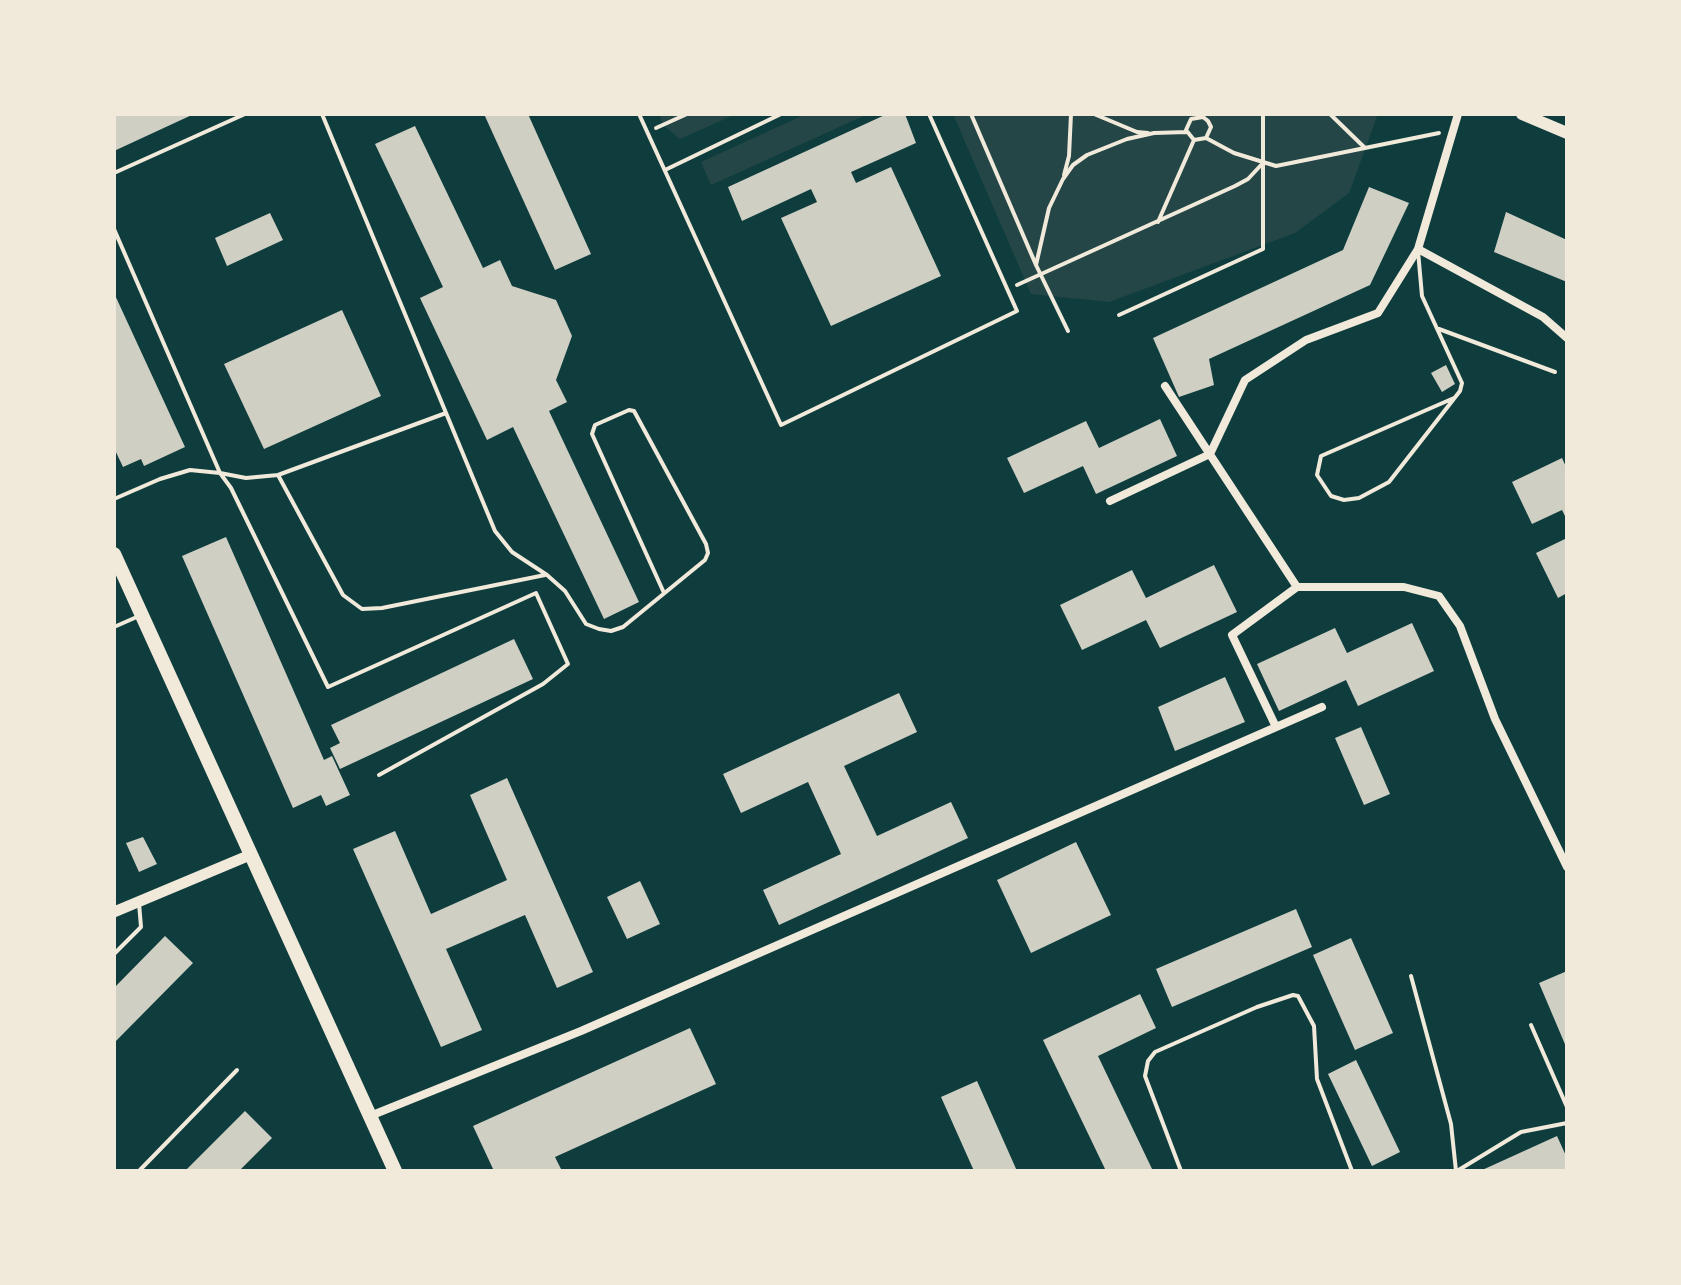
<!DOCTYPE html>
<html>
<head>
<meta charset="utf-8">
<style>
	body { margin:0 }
	#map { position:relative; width:1681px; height:1285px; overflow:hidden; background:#0f3d3e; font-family:Commissioner,sans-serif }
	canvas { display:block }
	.frame { position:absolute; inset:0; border:116px solid #f1e9da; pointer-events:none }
</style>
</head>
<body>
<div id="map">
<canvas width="1681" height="1285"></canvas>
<div class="frame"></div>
</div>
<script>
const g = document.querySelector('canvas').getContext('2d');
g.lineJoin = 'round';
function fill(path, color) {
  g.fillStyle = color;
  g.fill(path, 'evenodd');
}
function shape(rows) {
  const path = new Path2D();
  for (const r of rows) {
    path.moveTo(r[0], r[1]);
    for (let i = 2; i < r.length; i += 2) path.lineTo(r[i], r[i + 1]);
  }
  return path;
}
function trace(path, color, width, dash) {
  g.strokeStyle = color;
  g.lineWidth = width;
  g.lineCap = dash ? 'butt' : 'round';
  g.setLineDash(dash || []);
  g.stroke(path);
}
fill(shape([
	[659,114,736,114,680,139,663,125],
	[806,114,868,114,711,185,701,162],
	[953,114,1378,114,1349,193,1295,233,1109,302,1031,294]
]), '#244646');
fill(shape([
	[114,114,194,114,114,151],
	[484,114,528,114,591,254,555,270],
	[887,114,905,114,916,143,851,172,856,183,891,167,941,276,831,326,781,218,817,202,811,189,742,221,728,187],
	[415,126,483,268,500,260,512,286,556,300,572,336,556,380,567,402,549,411,639,602,604,619,513,427,487,440,420,298,443,287,375,144],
	[1369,187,1409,203,1370,285,1209,359,1214,385,1179,397,1153,338,1343,250],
	[1506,212,1567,240,1567,282,1494,252],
	[270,213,283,240,227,266,215,238],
	[114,293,185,447,144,466,141,459,123,467,114,448],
	[342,310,381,396,264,449,224,364],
	[1446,365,1455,384,1442,392,1431,373],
	[1160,419,1177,456,1096,494,1083,466,1024,493,1007,458,1086,421,1099,448],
	[1562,458,1567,469,1567,520,1562,510,1532,524,1512,482],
	[226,537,324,760,332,756,350,795,326,806,321,795,293,808,182,556],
	[1567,538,1567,593,1558,598,1536,553],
	[1214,565,1237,612,1160,648,1146,620,1082,650,1060,605,1132,570,1146,598],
	[1412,623,1434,671,1358,706,1346,680,1279,711,1257,664,1335,628,1347,653],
	[514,639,533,679,340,769,330,748,340,743,331,725],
	[1225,677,1245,722,1175,751,1158,707],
	[899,693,917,732,844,766,877,836,951,802,968,838,779,925,763,890,841,854,808,782,741,813,723,774],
	[1361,727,1390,794,1364,805,1335,738],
	[507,778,593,972,557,988,525,915,446,949,482,1030,441,1047,353,849,395,831,431,914,507,880,470,795],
	[143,837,157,864,139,872,126,843],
	[1076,842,1111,915,1031,953,997,880],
	[640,881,660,924,627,939,607,897],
	[1296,909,1312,947,1172,1007,1156,969],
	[165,936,193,963,114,1043,114,988],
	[1351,938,1393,1033,1355,1050,1313,955],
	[1567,971,1567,1049,1539,983],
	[1140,994,1156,1028,1098,1056,1153,1171,1106,1171,1043,1040],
	[690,1028,716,1084,555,1157,562,1171,494,1171,473,1126],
	[1356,1060,1400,1152,1372,1166,1328,1074],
	[977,1081,1017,1171,974,1171,941,1097],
	[245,1111,272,1138,239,1171,185,1171],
	[1557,1136,1567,1158,1567,1171,1480,1171]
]), '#cfcfc3');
trace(shape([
	[971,114,1036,265,1068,331],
	[1094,114,1137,132,1148,133],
	[1330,114,1365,148],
	[656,128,687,114],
	[1206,138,1211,127,1208,121,1203,117,1191,119,1186,130,1194,140,1206,138,1234,153,1276,166,1439,133],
	[1064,175,1069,156,1071,114],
	[1158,222,1194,140],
	[1036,265,1049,208,1063,179,1073,165,1087,155,1127,139,1154,133,1187,132],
	[1017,285,1235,186,1248,179,1262,164],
	[1119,315,1263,249,1263,114]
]), '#f1e9da', 4);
trace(shape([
	[322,114,495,531,512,552,547,575,565,591,586,624,599,629,611,631,623,627,705,560,708,553,706,544,634,411,629,410,595,425,592,434,664,593],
	[639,114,781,425,1017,311,929,114],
	[665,170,781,114],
	[114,173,245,114],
	[114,229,220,473,246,478,278,475,446,413],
	[1418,251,1422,296,1462,383,1460,391,1389,482,1359,498,1344,500,1331,496,1317,475,1321,456,1454,398],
	[1439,329,1555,372],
	[278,475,343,595,362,609,382,608,545,575],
	[114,499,160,479,190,470,220,473,231,488,328,687,536,593,568,664,543,684,379,775],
	[114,627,139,616],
	[114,954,141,927,139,903],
	[1411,976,1451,1124,1456,1171],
	[1531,1025,1567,1107],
	[139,1171,237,1070],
	[1181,1171,1145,1076,1148,1061,1155,1052,1257,1007,1293,995,1298,996,1314,1026,1317,1079,1352,1171],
	[1457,1171,1521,1132,1567,1123]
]), '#f1e9da', 4);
trace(shape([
	[1418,249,1543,317,1567,338],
	[1165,386,1297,587,1232,635,1276,727],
	[1110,501,1210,454,1245,380,1306,340,1378,313,1418,249,1458,114],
	[1297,587,1404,587,1439,596,1460,626,1495,719,1567,867],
	[370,1116,581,1031,1322,707]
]), '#f1e9da', 8);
trace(shape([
	[114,912,250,855]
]), '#f1e9da', 11);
trace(shape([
	[1522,114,1567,133]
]), '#f1e9da', 12);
trace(shape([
	[114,554,395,1171]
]), '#f1e9da', 14);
</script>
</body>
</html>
